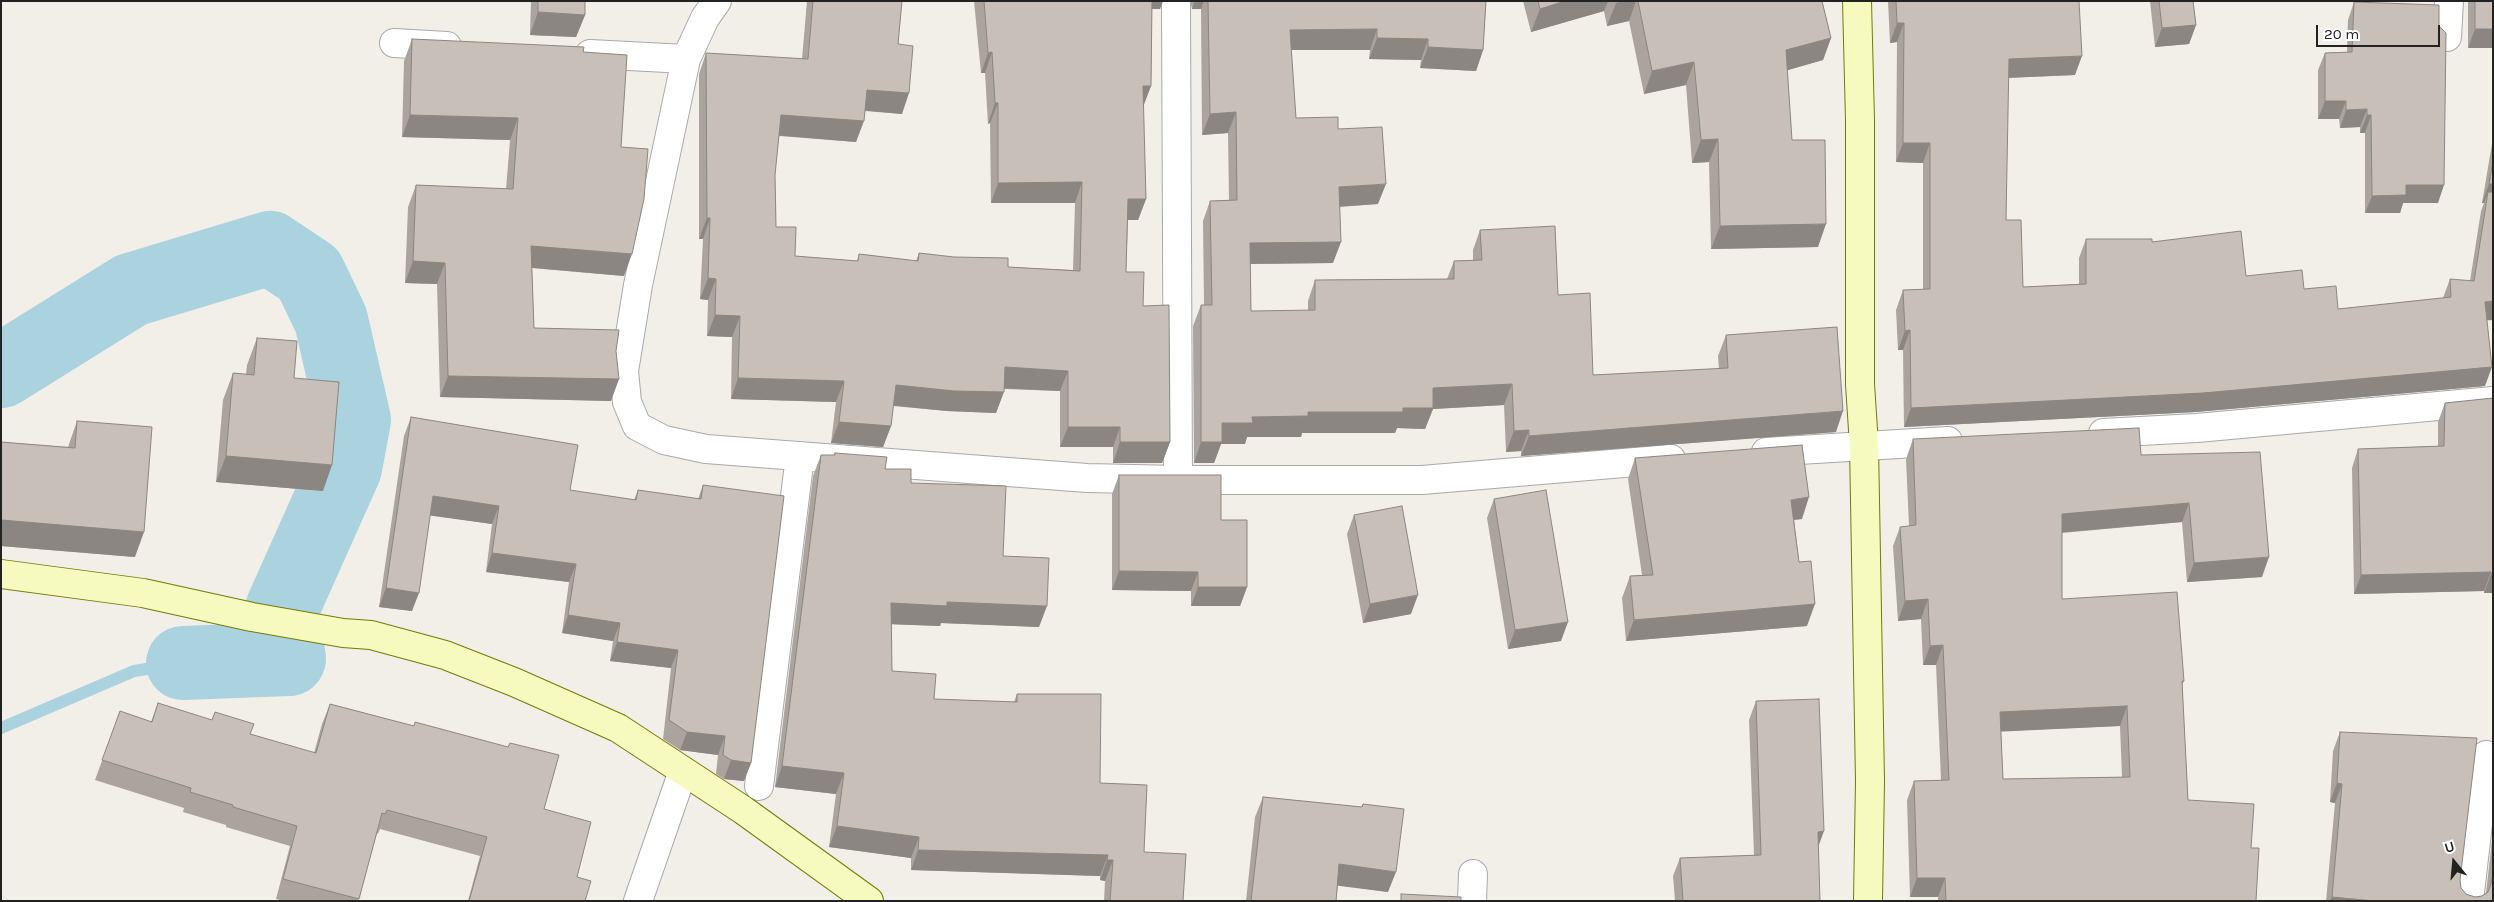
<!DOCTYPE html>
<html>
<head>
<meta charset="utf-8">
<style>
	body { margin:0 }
	#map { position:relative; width:2494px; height:902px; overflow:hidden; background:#f2efe9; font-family:Karla,sans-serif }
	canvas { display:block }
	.frame { position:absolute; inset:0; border:2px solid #222; pointer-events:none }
	.north { position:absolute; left:2429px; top:837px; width:50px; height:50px; -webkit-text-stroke:4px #fff; paint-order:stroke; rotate:343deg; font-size:14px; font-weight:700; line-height:20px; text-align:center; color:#222 }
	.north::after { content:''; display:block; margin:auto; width:18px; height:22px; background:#222; clip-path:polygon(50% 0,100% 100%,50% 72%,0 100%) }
	.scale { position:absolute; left:2316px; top:25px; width:124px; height:22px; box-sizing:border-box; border:2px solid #222; border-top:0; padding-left:6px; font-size:15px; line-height:18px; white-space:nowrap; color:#222; -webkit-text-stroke:4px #fff; paint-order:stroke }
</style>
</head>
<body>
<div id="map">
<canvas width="2494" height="902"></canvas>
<div class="frame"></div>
<div class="north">U</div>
<div class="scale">20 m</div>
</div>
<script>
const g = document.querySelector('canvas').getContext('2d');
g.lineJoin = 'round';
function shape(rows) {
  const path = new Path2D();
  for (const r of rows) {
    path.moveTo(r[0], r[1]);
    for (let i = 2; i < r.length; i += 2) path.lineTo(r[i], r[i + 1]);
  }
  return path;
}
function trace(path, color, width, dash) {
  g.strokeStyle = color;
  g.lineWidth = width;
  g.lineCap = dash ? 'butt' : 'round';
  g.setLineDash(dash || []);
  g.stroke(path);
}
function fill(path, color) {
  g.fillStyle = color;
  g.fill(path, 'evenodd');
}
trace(shape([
	[1,728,134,671,183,663]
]), '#aad3df', 12);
trace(shape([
	[1,371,131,290,270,248,309,274,331,320,354,420,345,468,282,609,289,659,183,663]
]), '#aad3df', 74);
const street = shape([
	[717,1,705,18,686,59,638,285,624,371,627,402,637,426,664,440,706,449,1087,478,1178,480,1422,480,1671,459],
	[1176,1,1178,480],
	[2447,37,2449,1],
	[394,43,447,46],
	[590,54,686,59],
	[2103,433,2197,428,2493,401],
	[1766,452,1948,441],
	[759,786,800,456],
	[638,901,683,771],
	[1472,901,1473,874],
	[2469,901,2486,755]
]);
const secondary = shape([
	[1857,1,1860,121,1860,384,1864,445,1870,781,1868,901],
	[1,574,143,593,252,617,343,633,371,635,445,655,514,682,618,728,743,810,869,901]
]);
trace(street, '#a9a9a9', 30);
trace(secondary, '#707d05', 30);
trace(street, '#fff', 28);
trace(secondary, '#f7fabf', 28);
fill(shape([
	[531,1,585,1,585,15,576,37,530,35],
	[807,1,902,1,898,44,902,114,865,111,856,142,779,136,775,175,776,227,795,256,857,261,859,254,916,261,919,253,1008,267,1073,270,1075,203,991,203,990,123,988,124,985,73,981,73,974,1,1163,1,1160,9,1152,9,1151,86,1143,106,1146,199,1138,220,1128,220,1126,272,1143,306,1170,442,1162,463,1113,463,1113,447,1060,447,1060,391,1004,389,996,413,947,411,893,406,891,426,883,447,831,443,836,402,731,399,732,337,707,336,708,300,700,299,703,239,699,239,699,74,706,53,802,59],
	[1190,1,1486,1,1483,50,1476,71,1420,68,1421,60,1369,59,1370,50,1291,50,1296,118,1338,129,1378,204,1340,207,1333,263,1250,264,1251,311,1308,311,1308,301,1315,280,1447,279,1454,261,1473,260,1473,250,1480,230,1558,295,1593,375,1719,369,1718,356,1726,335,1836,432,1521,456,1521,451,1506,452,1504,405,1433,409,1425,429,1397,428,1395,433,1302,433,1301,437,1247,437,1245,444,1221,444,1214,463,1194,463,1193,326,1201,305,1204,305,1203,221,1210,201,1229,200,1228,133,1202,135,1201,9,1192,9],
	[1523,1,1822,1,1831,38,1823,60,1787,70,1792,140,1818,247,1711,249,1709,162,1692,163,1686,85,1644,94,1629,21,1607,26,1604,11,1531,32],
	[1888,1,2079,1,2075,75,2008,78,2006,220,2023,287,2079,284,2079,258,2086,239,2152,242,2246,276,2304,289,2338,309,2443,298,2450,279,2470,281,2481,211,2484,203,2482,203,2493,138,2493,320,2487,320,2485,386,2196,412,1904,427,1903,350,1898,350,1896,310,1903,290,1923,290,1923,163,1896,162,1897,42,1890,43],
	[2150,1,2193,1,2196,25,2189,44,2155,47],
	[2468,1,2493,1,2468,48],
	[2354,2,2438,203,2403,203,2400,213,2365,213,2365,133,2360,133,2360,127,2340,128,2339,119,2318,119,2318,70,2325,53,2347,52,2348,20],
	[412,39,583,52,621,147,624,276,532,268,534,328,616,351,611,401,440,397,437,284,405,283,408,207,416,185,506,189,510,140,402,137,404,61],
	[257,338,294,378,323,491,216,482,223,400,233,373,246,374,247,365],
	[2493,398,2493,593,2484,593,2484,591,2354,594,2352,468,2358,449,2438,446,2438,422,2445,403],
	[411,417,570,490,634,500,638,490,698,499,703,485,751,763,744,781,724,779,716,774,718,755,680,750,663,739,671,668,610,661,613,641,562,633,569,582,486,572,492,524,430,515,412,611,379,607,404,436],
	[77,421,135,557,1,546,1,442,68,447],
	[1913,439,2141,455,2262,577,2187,582,2182,522,2062,533,2062,599,2184,681,2182,686,2188,800,2251,848,2256,901,1938,901,1938,897,1910,897,1907,800,1914,781,1941,780,1936,665,1923,665,1921,619,1898,621,1893,546,1900,527,1909,526,1906,459],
	[2120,726,2122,777,2003,779,2001,731],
	[835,453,885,469,911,483,1003,556,1039,627,941,623,940,626,892,624,892,671,934,699,1014,702,1017,694,1100,783,1144,852,1183,901,1104,901,1105,881,1100,880,1100,876,911,870,911,858,829,847,836,794,775,787,813,476,821,455,834,455],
	[1635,458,1802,519,1794,520,1807,626,1626,641,1622,598,1630,576,1642,575,1628,479],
	[1119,475,1221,520,1247,587,1240,606,1191,606,1191,591,1112,590,1112,494],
	[1494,499,1561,641,1508,649,1487,518],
	[1354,515,1411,614,1363,623,1347,534],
	[1756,701,1818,847,1820,901,1675,901,1673,876,1680,858,1754,855,1749,720],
	[158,703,250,734,314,753,322,724,330,704,413,726,508,747,510,743,544,809,577,877,585,901,468,901,480,856,380,829,378,834,377,833,358,901,284,901,276,899,290,846,226,827,226,825,183,812,184,808,95,780,120,711,151,722],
	[2340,732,2460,880,2461,888,2466,894,2475,897,2482,896,2486,893,2493,832,2493,901,2326,901,2335,803,2330,802,2333,751],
	[1263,797,1362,807,1363,804,1388,892,1338,885,1336,901,1246,901,1255,817]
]), '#aba49e');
fill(shape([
	[1148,1,1163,1,1160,9,1145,9],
	[1195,1,1204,1,1201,9,1192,9],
	[1565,1,1608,1,1604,11,1531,32,1540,9],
	[1622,1,1636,1,1629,21,1607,26,1616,3],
	[538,12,585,15,576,37,530,35],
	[1897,23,1904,23,1897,42,1890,43],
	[2196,25,2189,44,2155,47,2162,28],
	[1377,29,1370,50,1282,50,1290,30],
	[2475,29,2493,29,2493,48,2468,48],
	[1377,38,1428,39,1421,60,1369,59],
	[1831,38,1823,60,1778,73,1786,50],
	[1428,47,1483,50,1476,71,1420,68],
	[992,52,985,73,981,73,988,53],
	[2082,56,2075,75,2002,78,2009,59],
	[1694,62,1686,85,1644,94,1652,71],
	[1143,86,1151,86,1143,107],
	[867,90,909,93,902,114,859,110],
	[2325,101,2346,101,2339,119,2318,119],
	[995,103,998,103,990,123,988,124],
	[2367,109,2360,127,2340,128,2346,110],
	[1236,112,1228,133,1202,135,1210,114],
	[410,115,518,118,510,140,402,137],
	[781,115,864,121,856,142,773,135],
	[2367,115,2371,115,2365,133,2360,133],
	[1718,139,1709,162,1692,163,1701,140],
	[1903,143,1930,143,1923,163,1896,162],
	[1082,182,1075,203,991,203,998,183],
	[1386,184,1378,204,1332,207,1339,187],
	[2489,184,2493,184,2493,204,2488,192,2484,203,2482,203],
	[2406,185,2444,185,2438,203,2403,203,2400,213,2365,213,2372,196],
	[1128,199,1146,199,1138,220,1121,220],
	[707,218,710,218,703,239,699,239],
	[1826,224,1818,247,1711,249,1720,226],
	[1341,242,1333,263,1243,264,1250,243],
	[531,246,632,254,624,276,523,267],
	[413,261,445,263,437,284,405,283],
	[708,278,716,279,708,300,700,299],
	[2493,301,2493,320,2478,321,2485,302],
	[715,315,740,316,732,337,707,336],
	[1910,330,1903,350,1898,350,1905,331],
	[1005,367,1068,371,1060,391,997,388],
	[2492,367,2485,386,2196,412,1904,427,1911,408],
	[448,376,619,379,611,401,440,397],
	[738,378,844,381,836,402,731,399],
	[1512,384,1504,405,1433,409,1425,429,1397,428,1395,433,1302,433,1301,437,1247,437,1245,444,1221,444,1214,463,1194,463,1201,442,1222,423,1252,417,1308,412,1403,408,1433,388],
	[896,385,1004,392,996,413,947,411,888,405],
	[1843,411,1836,432,1521,456,1529,436],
	[839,422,891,426,883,447,831,443],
	[1068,427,1120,427,1113,447,1060,447],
	[1529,430,1521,451,1506,452,1514,431],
	[1120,442,1170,442,1162,463,1113,463],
	[226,456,332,465,323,491,216,482],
	[433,496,499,506,492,524,426,515],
	[1809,497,1802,519,1783,521,1791,500],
	[2189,503,2182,522,2055,533,2062,514],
	[1,520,144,532,135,557,1,546],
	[492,553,576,564,569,582,486,572],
	[2269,557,2262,577,2187,582,2194,563],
	[1119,571,1198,572,1191,591,1112,590],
	[2491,572,2484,591,2354,594,2361,575],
	[2491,574,2493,574,2493,593,2484,593],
	[1198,587,1247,587,1240,606,1191,606],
	[386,588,419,593,412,611,379,607],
	[1418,595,1411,614,1363,623,1370,604],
	[1928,599,1921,619,1898,621,1905,601],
	[947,602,1047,606,1039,627,941,623,940,626,884,624,891,603],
	[1815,604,1807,626,1626,641,1634,620],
	[568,615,620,623,613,641,562,633],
	[1568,622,1561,641,1508,649,1515,630],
	[617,642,678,650,671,668,610,661],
	[1943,645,1936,665,1923,665,1930,646],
	[2127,706,2120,726,1993,732,2000,712],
	[687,732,725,736,718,755,680,750],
	[731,760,751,763,744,781,724,779],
	[782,766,844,773,836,794,775,787],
	[2337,783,2342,784,2335,803,2330,802],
	[837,826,919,837,911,858,829,847],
	[1824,831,1817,850,1818,832],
	[918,850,1108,855,1100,876,911,870],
	[1107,860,1113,860,1105,881,1100,880],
	[1339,864,1396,872,1388,892,1332,885],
	[1917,878,1945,878,1938,897,1910,897],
	[2332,897,2374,901,2330,901]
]), '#8b8681');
const building = shape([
	[538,1,585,1,585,15,538,12,538,1],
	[813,1,902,1,898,44,913,46,909,93,867,90,864,121,781,115,775,175,776,227,796,227,795,256,858,261,859,254,918,261,919,253,954,257,1008,258,1008,267,1080,271,1082,182,998,183,998,103,995,103,992,52,988,53,984,1,1152,1,1151,86,1143,86,1146,199,1128,199,1126,272,1144,272,1143,306,1169,305,1170,442,1120,442,1120,427,1068,427,1068,371,1005,367,1004,392,954,391,896,385,891,426,839,422,844,381,738,378,740,316,715,315,716,279,708,278,710,218,707,218,706,53,808,59,813,1],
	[1208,1,1486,1,1483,50,1428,47,1428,39,1377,38,1377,29,1290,30,1296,118,1338,117,1338,129,1382,127,1386,184,1339,187,1341,242,1250,243,1251,311,1315,310,1315,280,1454,279,1454,261,1482,260,1480,230,1555,226,1558,295,1590,293,1593,375,1728,368,1726,335,1837,327,1843,411,1529,436,1529,430,1514,431,1512,384,1433,388,1433,408,1403,408,1403,412,1308,412,1308,416,1252,417,1253,423,1222,423,1222,442,1201,442,1201,305,1212,305,1210,201,1237,200,1236,112,1210,114,1208,1],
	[1538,1,1565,1,1540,9,1538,1],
	[1638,1,1822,1,1831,38,1786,50,1792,140,1825,140,1826,224,1720,226,1718,139,1701,140,1694,62,1652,71,1638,1],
	[1896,1,2079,1,2082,56,2009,59,2006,220,2021,220,2023,287,2086,284,2086,239,2152,239,2152,242,2241,231,2246,276,2302,270,2304,289,2336,286,2338,309,2451,297,2450,279,2474,281,2488,192,2493,192,2493,301,2485,302,2492,367,2203,393,1911,408,1910,330,1905,331,1903,290,1930,289,1930,143,1903,143,1904,23,1897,23,1896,1],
	[2159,1,2193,1,2196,25,2162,28,2159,1],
	[2475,1,2493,1,2493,29,2475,29,2475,1],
	[2354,2,2439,5,2439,26,2446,33,2444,185,2406,185,2406,195,2372,196,2371,115,2367,115,2367,109,2346,110,2346,101,2325,101,2325,53,2352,52,2354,2],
	[412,39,584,47,583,52,627,55,621,147,648,149,644,199,632,254,531,246,534,328,619,330,616,351,619,379,448,376,445,263,413,261,416,185,513,189,518,118,410,115,412,39],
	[2493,162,2493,184,2489,184,2493,162],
	[257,338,297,341,294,378,339,382,332,465,226,456,233,373,254,375,257,338],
	[2493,398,2493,574,2491,574,2491,572,2361,575,2358,449,2444,446,2445,403,2493,398],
	[411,417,578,445,570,490,636,500,638,490,701,499,703,485,784,496,751,763,731,760,723,755,725,736,687,732,669,720,678,650,617,642,620,623,568,615,576,564,492,553,499,506,433,496,419,593,386,588,411,417],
	[77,421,152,427,144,532,1,520,1,442,75,448,77,421],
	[2139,428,2141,455,2260,452,2269,557,2194,563,2189,503,2062,514,2062,599,2177,592,2184,681,2182,681,2188,800,2254,804,2251,848,2259,848,2256,901,1946,901,1945,878,1917,878,1914,781,1949,780,1943,645,1930,646,1928,599,1905,601,1900,527,1916,525,1913,439,2139,428],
	[2127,706,2130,777,2003,779,2000,712,2127,706],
	[1802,445,1809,497,1791,500,1799,562,1811,561,1815,604,1634,620,1630,576,1653,575,1635,458,1802,445],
	[835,453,887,457,885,469,911,469,911,483,1006,486,1003,556,1049,558,1047,606,947,602,947,606,891,603,892,671,936,674,934,699,1017,702,1017,694,1101,694,1100,783,1147,785,1144,852,1186,854,1183,901,1110,901,1113,860,1107,860,1108,855,918,850,919,837,837,826,844,773,782,766,821,455,835,455,835,453],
	[1119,475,1221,475,1221,520,1247,520,1247,587,1198,587,1198,572,1119,571,1119,475],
	[1546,490,1568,622,1515,630,1494,499,1546,490],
	[1402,506,1418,595,1370,604,1354,515,1402,506],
	[1819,699,1824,831,1818,832,1820,901,1683,901,1680,858,1761,855,1756,701,1819,699],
	[158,703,212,720,215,712,254,724,250,734,316,753,330,704,414,726,415,722,508,747,510,743,559,755,544,809,591,822,577,877,591,881,585,901,469,901,487,837,387,810,385,814,382,813,359,899,283,879,297,826,233,807,233,805,190,792,191,788,102,760,120,711,152,722,158,703],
	[2340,732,2477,738,2460,880,2461,888,2466,894,2475,897,2482,896,2488,892,2491,884,2493,873,2493,901,2374,901,2332,897,2342,784,2337,783,2340,732],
	[1263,797,1362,807,1363,804,1404,809,1396,872,1339,864,1336,901,1251,901,1263,797],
	[1401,894,1461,897,1461,901,1401,901,1401,894]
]);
fill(building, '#c7bfb8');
trace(building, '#8b8681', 1);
</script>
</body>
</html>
